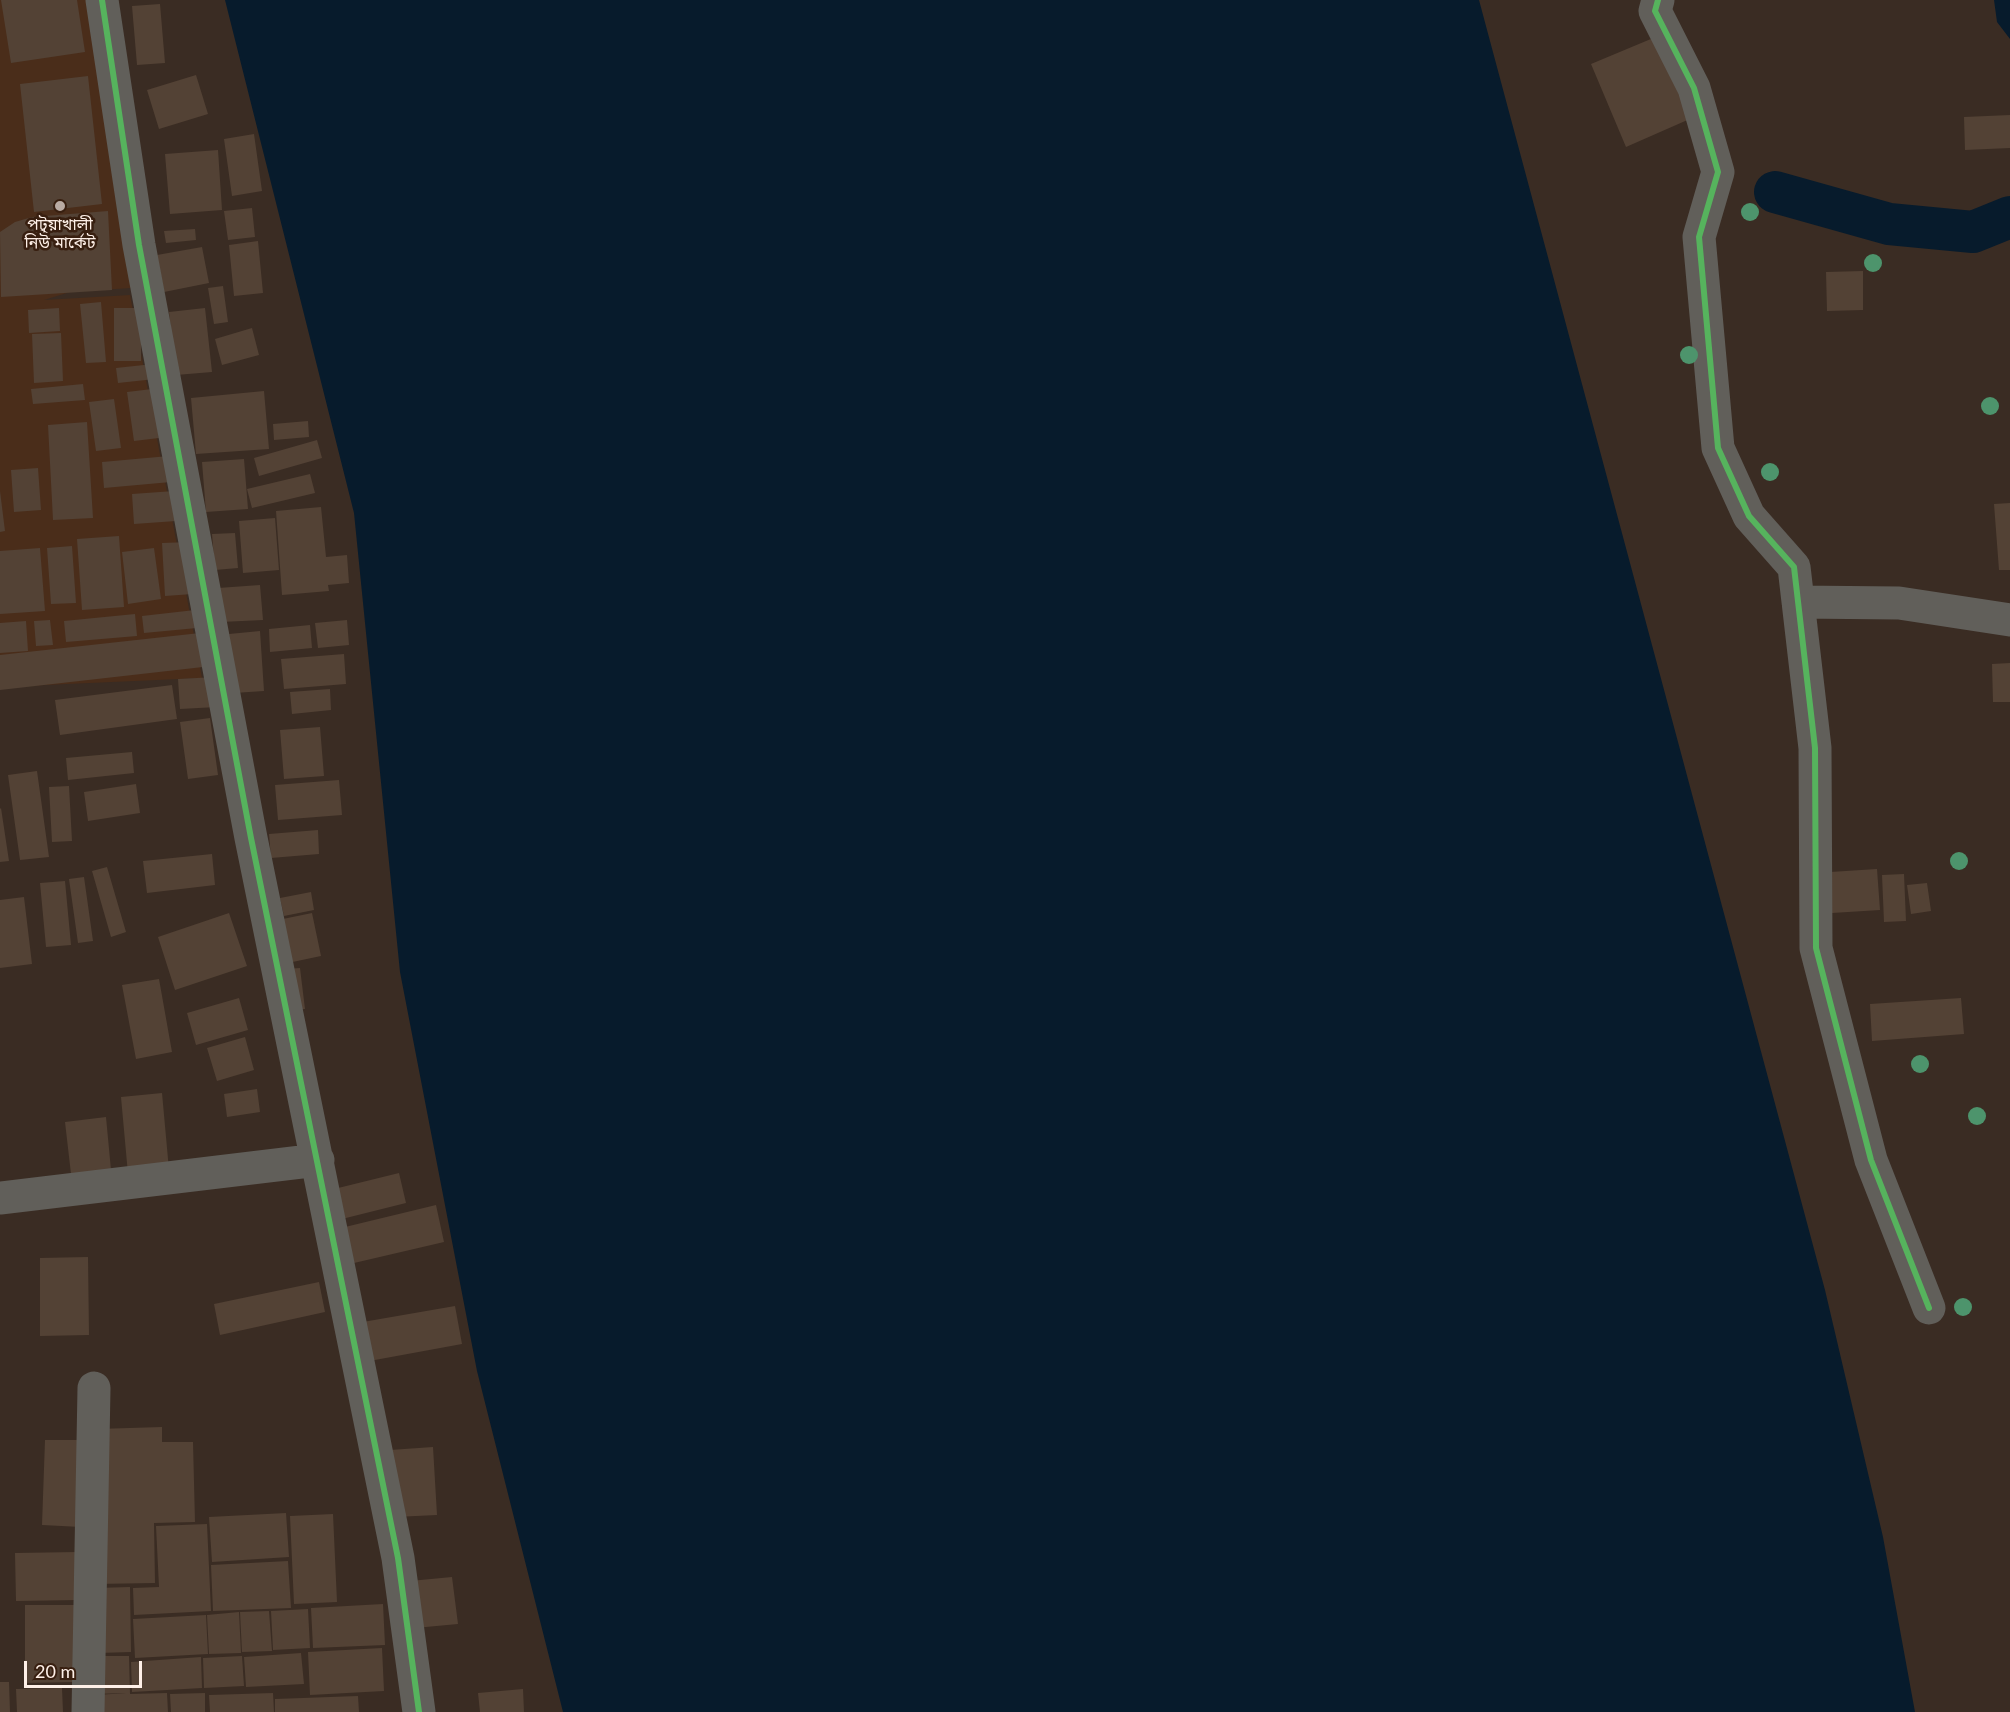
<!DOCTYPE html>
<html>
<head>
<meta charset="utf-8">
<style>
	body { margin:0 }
	#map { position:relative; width:2010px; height:1712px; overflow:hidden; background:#3a2c23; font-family:Lato,sans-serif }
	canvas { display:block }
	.scale { position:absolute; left:24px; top:1661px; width:118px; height:27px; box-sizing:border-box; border:3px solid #fef0e8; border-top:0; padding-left:8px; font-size:18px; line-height:21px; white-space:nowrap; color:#fef0e8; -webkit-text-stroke:4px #381f10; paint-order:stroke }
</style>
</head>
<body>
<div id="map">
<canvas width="2010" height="1712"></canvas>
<div class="scale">20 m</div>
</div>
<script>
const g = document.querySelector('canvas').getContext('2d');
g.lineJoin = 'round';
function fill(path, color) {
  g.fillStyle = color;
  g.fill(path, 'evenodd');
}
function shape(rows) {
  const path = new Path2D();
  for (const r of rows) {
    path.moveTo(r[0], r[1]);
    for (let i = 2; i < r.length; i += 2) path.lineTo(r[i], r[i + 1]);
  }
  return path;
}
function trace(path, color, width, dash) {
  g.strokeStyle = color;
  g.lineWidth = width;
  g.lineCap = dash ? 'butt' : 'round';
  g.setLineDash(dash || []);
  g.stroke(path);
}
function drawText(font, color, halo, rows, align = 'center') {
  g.font = font + ' Lato,"Noto Sans Bengali",sans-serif';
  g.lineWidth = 5;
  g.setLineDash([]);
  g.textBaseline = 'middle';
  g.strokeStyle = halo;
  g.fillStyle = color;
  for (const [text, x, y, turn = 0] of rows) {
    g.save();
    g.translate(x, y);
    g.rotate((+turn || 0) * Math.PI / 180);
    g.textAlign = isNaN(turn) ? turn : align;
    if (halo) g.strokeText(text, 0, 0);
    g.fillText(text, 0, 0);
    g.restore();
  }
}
fill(shape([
	[0,0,90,0,131,288,70,292,44,300,130,295,202,678,0,687]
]), '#4a2d1a');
fill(shape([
	[225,0,1479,0,1825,1290,1883,1537,1915,1712,563,1712,477,1371,400,972,354,513],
	[1994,0,2010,0,2010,39,1997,22]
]), '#071b2c');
trace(shape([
	[1775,192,1889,224,1973,232,2010,217]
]), '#071b2c', 42);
fill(shape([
	[1,0,77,0,85,52,11,63],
	[160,4,165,63,137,65,132,6],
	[1658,36,1692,118,1626,147,1591,64],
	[196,75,208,114,159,129,147,90],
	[88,76,102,204,34,212,20,84],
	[2010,115,2010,148,1965,150,1964,117],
	[254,134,262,191,232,196,224,139],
	[218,150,222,210,170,214,165,154],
	[252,208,255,237,228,240,224,211],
	[108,211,112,290,1,297,0,232,15,222,32,217],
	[195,229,196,240,166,243,164,231],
	[258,241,263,293,234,296,229,245],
	[202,247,209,283,164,292,157,255],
	[1863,271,1863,310,1827,311,1826,272],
	[223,286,228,322,214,324,208,288],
	[101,302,106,362,86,363,80,304],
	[59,308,60,331,29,333,28,310],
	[114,308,141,308,141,361,114,361],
	[205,308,212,372,176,375,169,312],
	[252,328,259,355,222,365,215,339],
	[61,333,63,381,34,383,32,334],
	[153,364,155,379,118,383,116,368],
	[83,384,85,400,33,404,31,389],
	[152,389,159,438,134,441,127,392],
	[264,391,269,449,196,454,191,398],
	[114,399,121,448,96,451,89,402],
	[308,421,309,437,274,440,273,424],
	[87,422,93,518,53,520,48,425],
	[317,440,322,458,259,476,254,458],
	[169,456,171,482,104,488,102,462],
	[244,459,248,509,206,512,202,462],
	[38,468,41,510,14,512,11,470],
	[310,474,315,493,252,508,247,489],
	[0,491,5,531,0,532],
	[174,491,176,521,134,524,132,494],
	[2010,503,2010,570,1999,570,1994,504],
	[321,507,326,557,347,555,349,583,328,585,329,591,282,595,276,511],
	[275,518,279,570,243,573,239,521],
	[235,533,238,568,215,570,212,534],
	[119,536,124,607,82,610,77,539],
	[190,542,193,594,165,596,162,543],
	[72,546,76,603,51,604,47,548],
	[40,548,45,611,0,614,0,551],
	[154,548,161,599,128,604,122,552],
	[260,585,263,620,221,622,218,588],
	[195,610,197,628,144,633,142,616],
	[135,614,137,636,66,642,64,621],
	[50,620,53,645,36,646,34,621],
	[347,620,349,645,318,648,315,623],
	[26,621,28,651,0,653,0,623],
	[310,625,312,648,270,652,269,629],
	[260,631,264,691,234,693,229,634],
	[200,633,203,667,0,690,0,655],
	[344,654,346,684,284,689,281,659],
	[2010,663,2010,702,1993,702,1992,664],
	[215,677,217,707,180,709,178,679],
	[172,685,177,719,60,735,55,700],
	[330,689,331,710,292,714,290,692],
	[210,718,218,775,188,779,180,722],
	[320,727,324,776,284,779,280,730],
	[132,752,134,773,68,780,66,758],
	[37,771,49,857,20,860,8,775],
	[339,780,342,815,278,820,275,785],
	[136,784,140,813,88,821,84,792],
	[69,786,72,841,52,842,49,787],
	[1,808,9,861,0,862,0,809],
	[318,830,319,854,271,858,269,834],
	[212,854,215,885,147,893,143,861],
	[107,867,126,932,111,937,92,871],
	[1877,869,1880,910,1832,913,1830,872],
	[1904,874,1906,921,1884,922,1882,875],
	[84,877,93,941,78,943,69,879],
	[65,881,71,945,46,947,40,883],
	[1927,883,1931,911,1911,914,1907,885],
	[311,892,314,910,284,916,280,898],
	[24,897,32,964,0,968,0,900],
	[229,913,247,966,175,990,158,937],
	[312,913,321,956,283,964,273,921],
	[300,968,305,1009,291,1010,285,969],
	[159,979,172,1052,136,1059,122,985],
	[239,998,248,1030,196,1045,187,1013],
	[1961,998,1964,1034,1872,1041,1870,1004],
	[245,1037,254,1070,217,1081,207,1048],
	[257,1089,260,1112,227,1117,224,1094],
	[162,1093,169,1170,128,1174,121,1097],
	[106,1117,111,1170,71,1174,65,1122],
	[399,1173,406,1203,338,1220,330,1190],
	[436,1205,444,1242,354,1263,345,1227],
	[88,1257,89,1335,40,1336,40,1258],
	[319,1282,325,1312,220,1335,214,1304],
	[455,1306,462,1344,364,1362,357,1323],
	[162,1427,162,1442,193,1442,195,1522,154,1523,155,1583,95,1584,97,1429],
	[45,1440,84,1440,81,1527,42,1525],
	[433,1447,437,1515,395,1517,390,1450],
	[286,1513,289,1557,212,1562,209,1517],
	[333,1514,337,1602,294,1604,290,1516],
	[207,1524,211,1611,134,1615,133,1588,159,1587,156,1526],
	[78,1552,79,1600,16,1601,15,1553],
	[288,1561,291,1608,213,1611,211,1565],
	[452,1577,458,1624,415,1628,410,1581],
	[130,1587,131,1652,98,1653,96,1588],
	[383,1604,385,1645,313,1648,311,1608],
	[25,1605,74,1605,74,1682,25,1683],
	[308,1609,310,1648,273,1650,271,1611],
	[269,1611,272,1651,242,1652,240,1612],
	[239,1612,241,1653,209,1654,207,1615],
	[206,1615,208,1654,135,1658,133,1619],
	[382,1648,384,1691,310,1695,308,1652],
	[301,1653,304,1684,246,1687,244,1657],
	[93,1656,129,1656,130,1694,167,1693,168,1712,98,1712,97,1695,126,1693,94,1694],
	[242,1656,244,1686,204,1688,203,1658],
	[201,1657,202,1688,132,1692,131,1662],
	[0,1682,9,1682,10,1712,0,1712],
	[62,1688,63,1712,17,1712,16,1689],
	[523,1689,524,1712,480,1712,478,1693],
	[205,1693,205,1712,171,1712,170,1694],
	[273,1693,274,1712,210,1712,209,1695],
	[358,1696,359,1712,275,1712,275,1699]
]), '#534235');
trace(shape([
	[102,0,139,245,251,838,398,1558,419,1712],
	[1658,0,1655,11,1694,88,1718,172,1699,237,1718,448,1749,516,1794,567,1815,748,1816,948,1871,1160,1929,1308],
	[1798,602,1899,603,2010,620],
	[0,1198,318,1160],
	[88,1712,94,1388]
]), '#615f5a', 33);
trace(shape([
	[102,0,139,245,251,838,398,1558,419,1712],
	[1658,0,1655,11,1694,88,1718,172,1699,237,1718,448,1749,516,1794,567,1815,748,1816,948,1871,1160,1929,1308]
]), '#56b35d', 6);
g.fillStyle = '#4d946c';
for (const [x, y] of [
	[1750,212],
	[1873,263],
	[1689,355],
	[1990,406],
	[1770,472],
	[1959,861],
	[1920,1064],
	[1977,1116],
	[1963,1307]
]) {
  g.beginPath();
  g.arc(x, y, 9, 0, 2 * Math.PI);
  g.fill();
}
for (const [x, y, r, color] of [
	[60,206,6,"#b9aba3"]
]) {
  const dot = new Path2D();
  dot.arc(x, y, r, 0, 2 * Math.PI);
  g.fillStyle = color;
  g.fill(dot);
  trace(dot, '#381f10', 2);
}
drawText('16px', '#fef0e8', '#381f10', [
	["পটুয়াখালী",60,225],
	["নিউ মার্কেট",60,243]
]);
</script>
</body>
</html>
